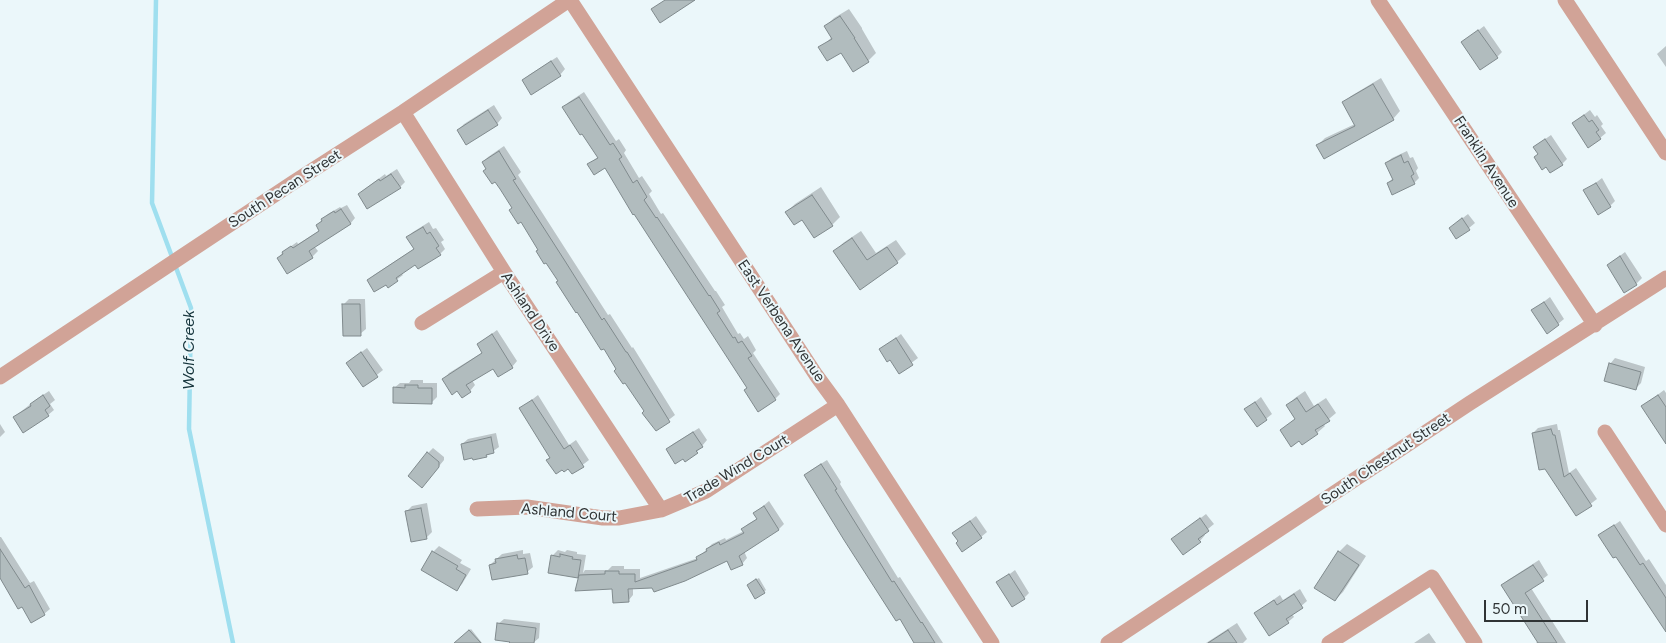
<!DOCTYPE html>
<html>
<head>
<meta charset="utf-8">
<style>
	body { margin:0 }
	#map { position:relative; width:1666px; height:643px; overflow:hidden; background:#ebf7fa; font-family:Figtree,sans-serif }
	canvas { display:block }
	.scale { position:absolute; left:1484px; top:600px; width:104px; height:22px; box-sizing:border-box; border:2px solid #303435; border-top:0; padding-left:6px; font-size:15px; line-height:18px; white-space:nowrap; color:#303435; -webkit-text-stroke:4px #ebf7fa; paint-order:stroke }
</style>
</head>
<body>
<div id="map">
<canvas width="1666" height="643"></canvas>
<div class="scale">50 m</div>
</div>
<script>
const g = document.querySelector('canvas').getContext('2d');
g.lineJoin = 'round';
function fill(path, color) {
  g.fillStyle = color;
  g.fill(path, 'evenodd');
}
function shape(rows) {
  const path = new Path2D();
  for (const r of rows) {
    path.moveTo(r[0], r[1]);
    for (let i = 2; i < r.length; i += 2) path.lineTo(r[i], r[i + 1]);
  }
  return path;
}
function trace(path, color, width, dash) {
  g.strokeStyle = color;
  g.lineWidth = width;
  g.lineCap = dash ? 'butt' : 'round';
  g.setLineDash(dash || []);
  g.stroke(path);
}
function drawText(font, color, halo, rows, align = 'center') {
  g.font = font + ' Figtree,sans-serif';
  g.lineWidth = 4;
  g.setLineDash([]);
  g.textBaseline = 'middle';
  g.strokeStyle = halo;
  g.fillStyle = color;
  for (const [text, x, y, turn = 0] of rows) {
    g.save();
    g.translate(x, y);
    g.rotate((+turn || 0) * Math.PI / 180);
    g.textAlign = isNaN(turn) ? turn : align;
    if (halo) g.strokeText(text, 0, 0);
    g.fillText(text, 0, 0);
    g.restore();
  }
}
fill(shape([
	[849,9,862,28,862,29,876,53,868,61,841,51,820,48,832,37,826,26,834,18],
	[1484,26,1502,52,1497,57,1462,43],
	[1666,46,1666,67,1657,54],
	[557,57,565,69,560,75,523,80,529,75],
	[1381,78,1400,111,1393,119,1318,145,1325,138,1355,124,1343,103,1351,96],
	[584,92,616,141,619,139,626,150,624,153,639,178,642,176,652,191,649,194,661,214,663,213,715,291,716,291,725,305,722,307,738,334,740,333,744,339,748,336,756,350,753,353,780,394,775,399,748,388,605,166,589,164,599,156,564,107,569,102],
	[494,105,502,118,497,124,458,130,464,124],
	[1590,110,1595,117,1597,115,1603,124,1601,126,1606,133,1600,138,1573,123],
	[1551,135,1567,159,1562,164,1539,154,1534,147],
	[504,146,521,172,518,175,570,256,608,315,610,314,632,348,633,347,675,415,657,429,483,162,488,157],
	[1407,151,1410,158,1413,157,1418,168,1416,171,1419,178,1414,183,1388,183,1393,178,1386,163,1392,158],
	[397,169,405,182,400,187,365,189,385,174,386,176],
	[1602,178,1615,201,1610,206,1585,191],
	[821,187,840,217,832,225,787,212,795,204],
	[347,205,355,218,350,224,314,246,318,251,312,257,287,272,278,258,283,252,297,242,298,244,320,230,317,225,328,214,340,207,341,208],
	[1468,214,1475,223,1457,238,1450,228],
	[429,222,433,229,436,228,444,240,441,242,445,249,440,254,416,263,401,273,403,275,388,286,386,283,368,280,374,275,415,248,408,237,413,232],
	[861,231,876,253,896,240,906,254,897,262,860,288,835,252,843,243],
	[1625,252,1642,278,1636,284,1608,265],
	[1550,297,1564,319,1558,324,1533,310],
	[349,299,365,299,366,329,360,334,343,305],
	[497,330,517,361,512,367,493,367,472,380,475,385,470,391,458,389,444,379,449,373,483,352,478,344],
	[901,334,918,358,899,372,890,358,880,350],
	[367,348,383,370,363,386,347,363],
	[1615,358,1645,367,1641,383,1636,388,1610,364],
	[411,380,423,380,423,383,437,383,437,397,431,403,394,388,400,383,409,383],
	[1664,390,1666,393,1666,441,1643,406],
	[49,391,55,400,50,404,54,410,48,415,14,417,37,399],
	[1305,391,1314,406,1326,398,1336,413,1323,424,1325,426,1317,433,1299,440,1281,430,1296,418,1288,405,1295,398],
	[538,395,569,445,576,440,589,460,572,473,569,467,551,457,520,409],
	[1261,397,1272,414,1257,426,1246,409],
	[0,424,5,432,0,437],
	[1557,424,1558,430,1560,430,1569,473,1576,468,1597,499,1576,515,1546,468,1533,433,1538,428],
	[699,428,707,440,697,452,685,460,667,450,673,444],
	[496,433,499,447,486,456,462,444,468,439],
	[433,448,444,457,444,460,427,481,428,453],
	[827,460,841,482,840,484,898,578,900,577,943,643,916,643,806,475,811,470],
	[769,501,784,524,779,529,744,551,747,558,742,564,727,559,653,587,633,587,633,595,628,601,614,588,577,589,580,574,578,577,552,556,558,550,565,552,567,550,577,552,577,554,586,555,583,573,585,570,608,570,612,566,624,566,624,569,640,569,640,578,698,558,712,544,725,538,726,540,744,531,743,529,748,524,758,518,755,513],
	[427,503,432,532,426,538,407,511,412,506],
	[1206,514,1214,524,1203,533,1205,535,1200,541,1183,553,1173,539],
	[976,516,987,532,981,537,960,541,954,533],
	[1620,521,1646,561,1649,559,1666,585,1666,630,1616,555,1600,535],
	[0,537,1,537,30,583,34,581,50,609,44,614,2,578,0,579],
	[1347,544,1366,556,1343,592,1335,600,1339,552],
	[439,546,462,560,460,563,471,569,462,584,457,589,423,570,433,552],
	[523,550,523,554,530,553,533,567,527,572,490,565,502,554],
	[1539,560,1548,575,1531,588,1566,643,1536,643,1538,641,1502,585,1508,580],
	[1015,570,1029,593,1024,598,998,583],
	[759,578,766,590,764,592,750,583],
	[1300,589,1307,601,1292,614,1294,617,1288,622,1269,634,1255,613,1280,595,1283,600],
	[504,619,540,623,539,638,533,643,511,643,511,641,498,624],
	[1237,623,1247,639,1243,643,1206,643],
	[471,629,482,643,456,643],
	[1429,633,1436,643,1414,643]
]), '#0003');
trace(shape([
	[156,0,152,203,191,308,189,429,233,643]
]), '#9fdfef', 4.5);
const building = shape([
	[665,0,695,0,660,23,651,9,665,0],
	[840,16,855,38,854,38,869,62,853,72,841,53,827,61,818,47,832,39,824,26,840,16],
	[1478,30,1498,58,1480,70,1461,42,1478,30],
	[551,61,561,76,531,95,522,80,551,61],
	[1373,84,1394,120,1324,159,1316,145,1355,126,1342,102,1373,84],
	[579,97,610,145,613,143,622,157,619,159,633,183,637,180,647,197,644,200,656,218,657,217,709,296,710,295,720,311,717,313,733,338,735,337,738,343,742,341,752,356,748,358,776,400,758,412,744,390,747,388,634,214,633,215,605,168,594,175,587,164,598,158,582,134,580,135,562,107,579,97],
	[488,110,498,125,466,145,457,130,488,110],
	[1584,115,1589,122,1592,120,1599,130,1596,132,1601,139,1588,148,1572,123,1584,115],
	[1545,139,1563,165,1550,173,1546,167,1542,170,1534,157,1538,154,1533,147,1545,139],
	[499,151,516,179,513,180,565,261,602,320,604,318,626,352,627,352,670,422,656,431,642,413,644,411,625,383,623,384,614,371,616,369,604,349,601,350,577,312,576,313,556,282,558,281,546,263,544,264,536,251,538,250,521,222,518,224,509,210,512,208,500,189,495,182,492,184,483,171,486,169,482,162,499,151],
	[1401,155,1404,163,1408,161,1414,174,1411,176,1415,184,1392,195,1387,183,1393,180,1385,163,1401,155],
	[391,174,401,188,367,209,358,194,379,179,380,181,391,174],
	[1596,183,1611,207,1598,215,1583,190,1596,183],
	[812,195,833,226,814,238,802,220,794,225,785,212,812,195],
	[341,209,351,224,309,251,313,258,287,274,277,258,283,254,282,252,291,246,293,248,319,231,316,225,322,221,321,219,334,211,335,213,341,209],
	[1462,218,1470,230,1456,239,1449,228,1462,218],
	[423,227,427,234,430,232,439,246,436,248,441,255,418,269,415,265,396,278,398,281,388,288,386,285,374,292,367,280,414,249,406,237,423,227],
	[852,238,867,260,887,247,898,263,860,290,833,251,852,238],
	[1620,256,1637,285,1624,293,1607,265,1620,256],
	[1544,302,1559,325,1547,334,1531,310,1544,302],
	[342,304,360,304,361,336,343,336,342,304],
	[492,334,513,368,498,377,493,369,466,385,471,392,462,398,457,391,452,395,442,379,482,353,477,344,492,334],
	[896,338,913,365,899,374,890,360,887,362,879,349,896,338],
	[361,352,378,377,363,387,346,363,361,352],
	[1609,363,1641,372,1636,390,1604,381,1609,363],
	[405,385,418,385,418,388,432,388,432,404,393,403,393,387,405,388,405,385],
	[43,395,50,406,45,410,49,416,23,433,13,417,31,406,30,404,43,395],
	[1658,395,1666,407,1666,444,1641,406,1658,395],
	[1297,398,1306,412,1318,404,1330,421,1315,430,1318,434,1302,445,1299,441,1291,447,1280,430,1295,419,1286,405,1297,398],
	[532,400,564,449,570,445,584,467,572,474,568,469,564,472,562,470,556,474,546,460,550,458,519,408,532,400],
	[1255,402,1267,420,1257,427,1244,409,1255,402],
	[1551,429,1553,435,1555,435,1564,477,1570,473,1592,506,1576,516,1545,469,1539,470,1532,433,1551,429],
	[693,432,703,447,696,451,698,453,685,462,683,459,675,464,666,449,693,432],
	[491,437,494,453,486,455,487,457,473,460,472,458,464,460,461,444,491,437],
	[427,452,439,462,439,467,422,488,408,476,427,452],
	[821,464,837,489,835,490,892,582,894,581,921,623,922,622,935,643,914,643,900,619,896,621,844,540,804,475,821,464],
	[764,506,779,530,739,556,743,565,731,570,727,561,685,581,654,592,652,588,628,589,629,602,613,603,612,589,575,591,579,575,605,574,605,571,619,571,619,574,635,574,635,582,697,560,696,557,707,551,706,549,719,542,720,545,744,533,741,529,757,519,753,513,764,506],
	[421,508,427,539,411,542,405,511,421,508],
	[1200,518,1209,531,1198,539,1201,542,1183,555,1171,539,1200,518],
	[970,521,982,538,962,552,956,543,958,541,952,533,970,521],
	[1614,525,1640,565,1643,563,1666,598,1666,632,1616,557,1613,558,1598,535,1614,525],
	[0,549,25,588,29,585,45,615,31,623,22,607,18,609,0,578,0,549],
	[432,551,458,566,456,569,466,575,457,591,421,570,432,551],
	[1338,551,1359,565,1335,601,1314,588,1338,551],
	[560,554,573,557,572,559,581,560,578,578,548,573,551,555,560,557,560,554],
	[517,555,518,559,525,558,528,574,492,580,489,565,496,563,495,559,517,555],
	[1533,565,1544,581,1525,593,1557,643,1538,643,1501,585,1533,565],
	[1009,574,1025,599,1012,607,996,582,1009,574],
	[756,579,765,593,755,599,747,585,756,579],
	[1294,594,1303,608,1286,619,1289,623,1269,636,1254,613,1274,600,1277,605,1294,594],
	[497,623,536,628,534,643,509,643,510,642,495,640,497,623],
	[469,630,481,643,454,643,469,630],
	[1228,630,1237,643,1208,643,1228,630]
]);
fill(building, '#b1bcbe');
trace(building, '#808a8d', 1);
trace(shape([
	[570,0,816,375,838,405,992,643],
	[1378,0,1595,325],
	[1565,0,1666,153],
	[403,112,504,272,661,510],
	[422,323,504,272],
	[0,377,294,182,403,112,569,0],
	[1605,432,1666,525],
	[477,509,527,507,603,518,619,518,661,510,706,491,838,405],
	[1108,643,1470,403,1666,278],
	[1329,643,1432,577,1475,643]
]), '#d1a397', 15);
drawText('15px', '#303435', '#ebf7fa', [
	["Franklin Avenue",1486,162,57],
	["South Pecan Street",285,189,-33],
	["Ashland Drive",530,312,56],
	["East Verbena Avenue",781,321,56],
	["South Chestnut Street",1386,459,-34],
	["Trade Wind Court",737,469,-31],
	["Ashland Court",569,513,5]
]);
drawText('italic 16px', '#16353c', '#ebf7fa', [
	["Wolf Creek",189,350,-90]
]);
</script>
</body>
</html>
